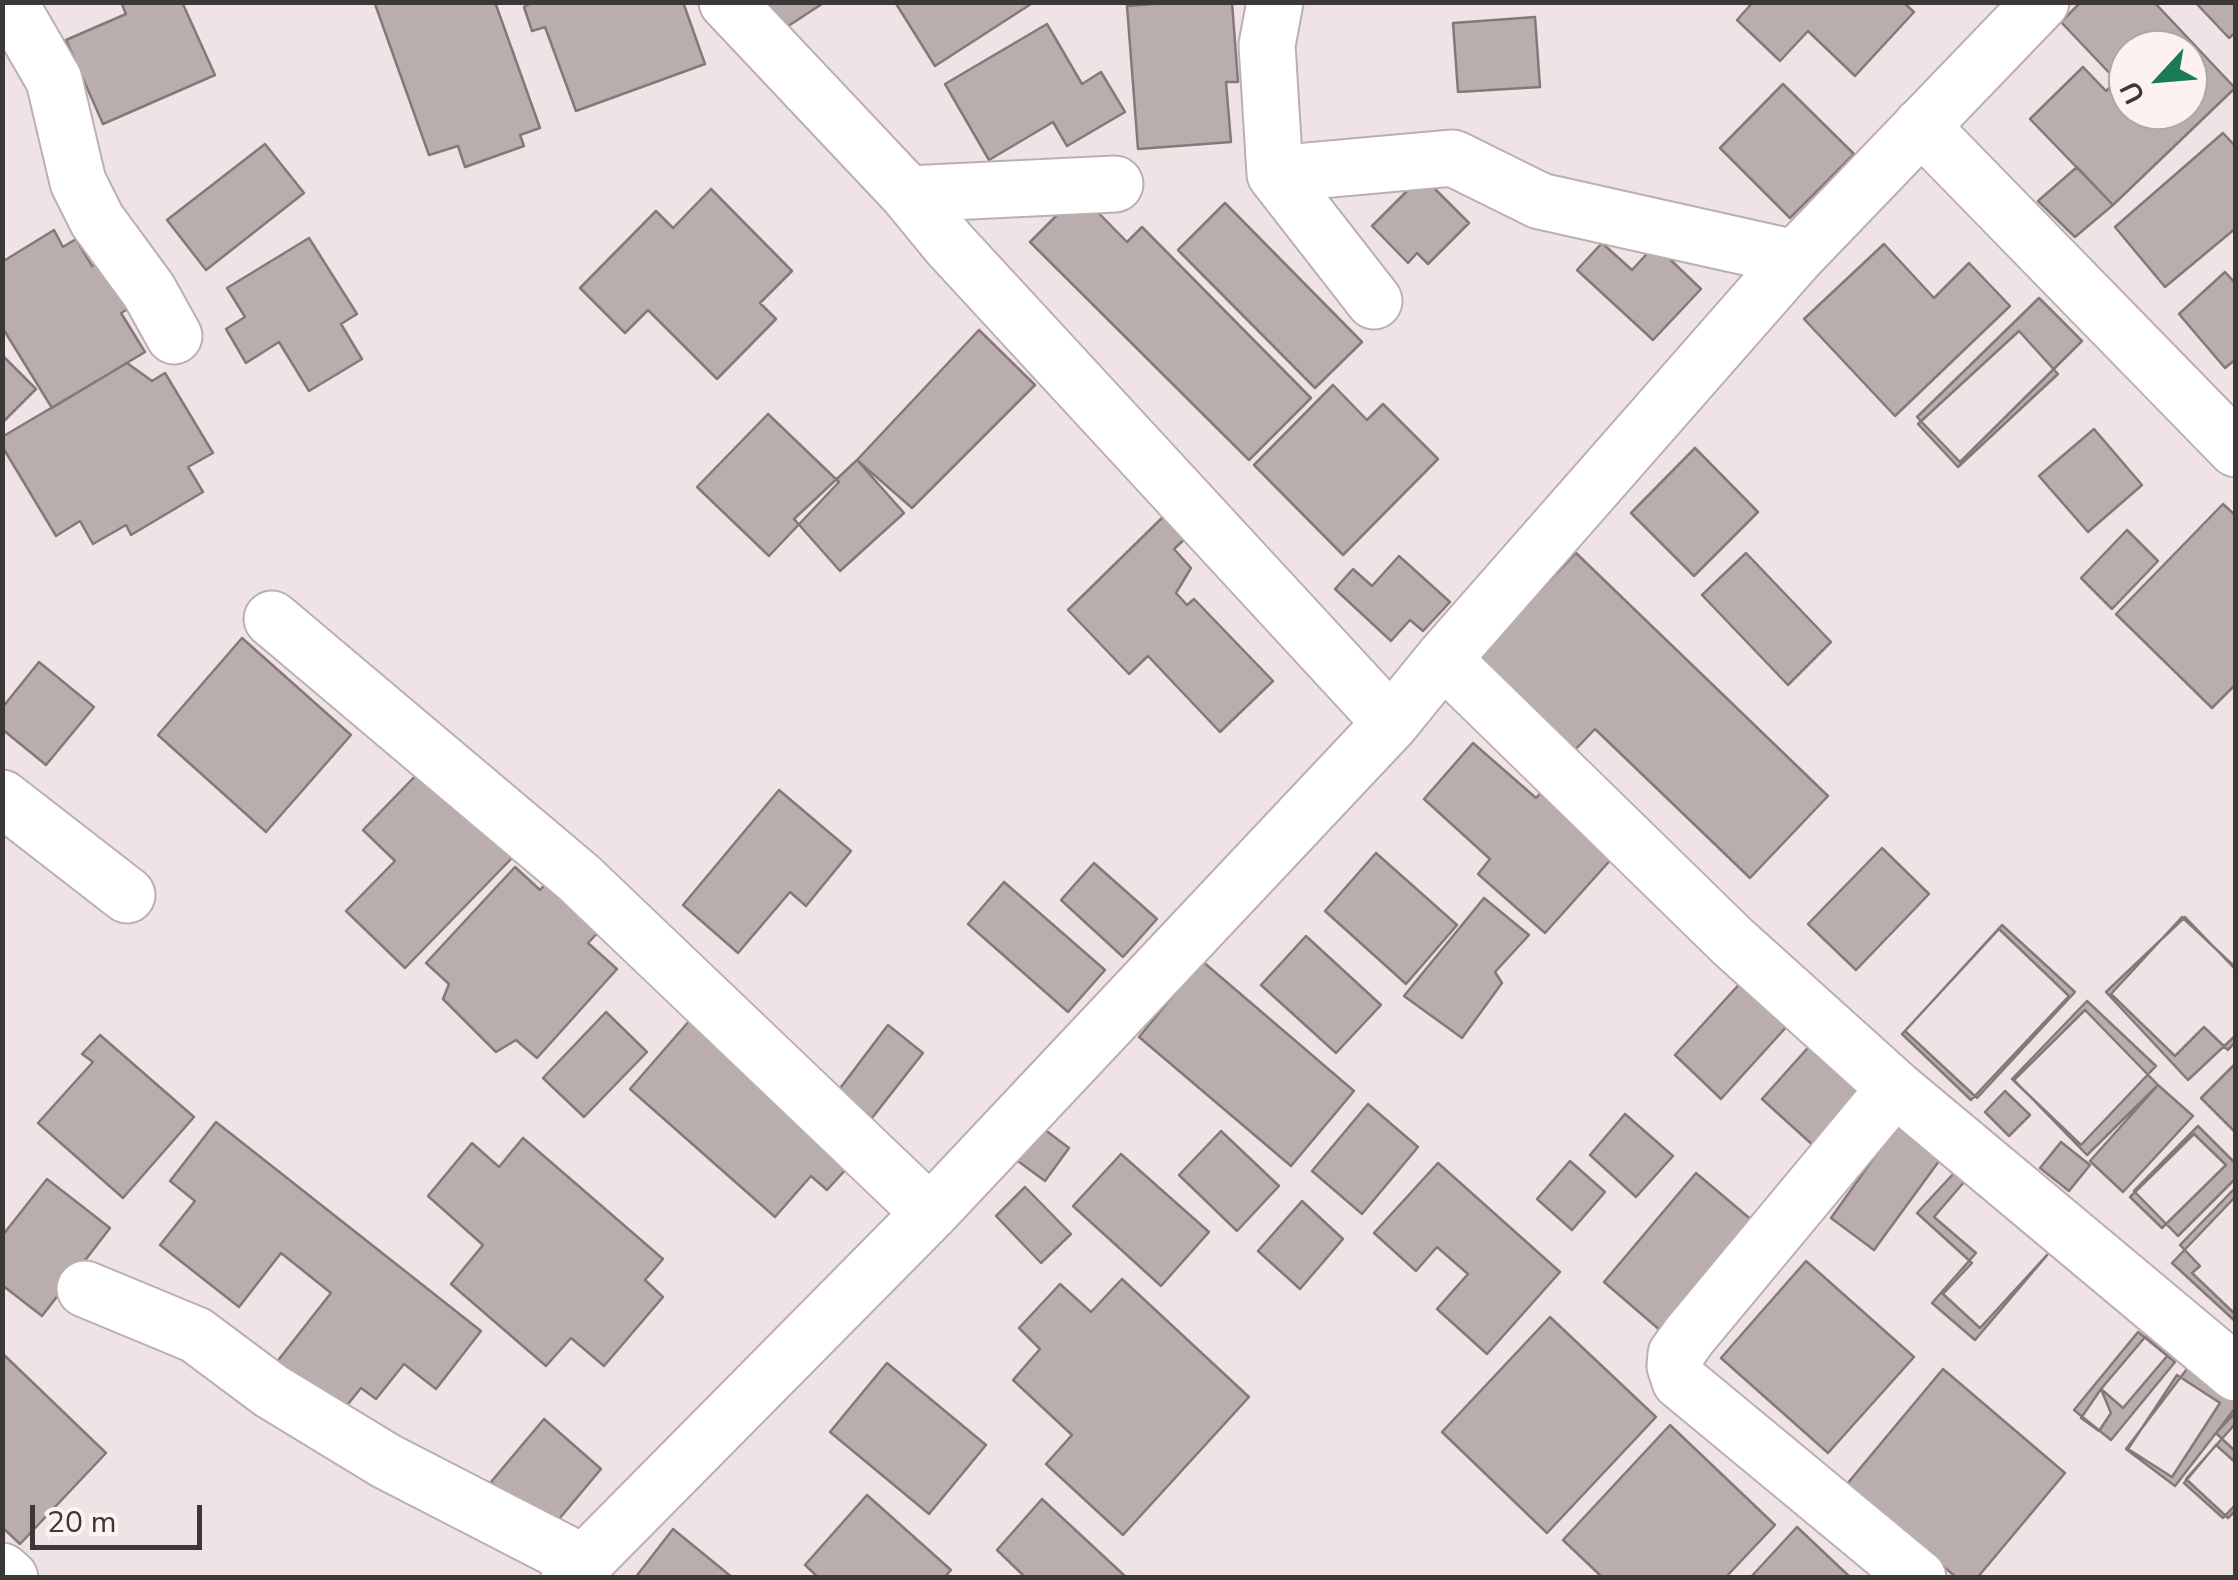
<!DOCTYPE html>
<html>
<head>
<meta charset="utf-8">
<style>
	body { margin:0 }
	#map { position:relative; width:2238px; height:1580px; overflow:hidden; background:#f0e3e5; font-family:"Nunito Sans",sans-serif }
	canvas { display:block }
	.frame { position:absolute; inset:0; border:5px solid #3d3838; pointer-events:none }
	.north { position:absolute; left:2108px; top:30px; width:100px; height:100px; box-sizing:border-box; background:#fef1f2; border:2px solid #b1a7a8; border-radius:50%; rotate:244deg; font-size:28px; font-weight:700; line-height:40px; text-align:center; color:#3d3838 }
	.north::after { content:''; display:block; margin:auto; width:35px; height:45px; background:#177b54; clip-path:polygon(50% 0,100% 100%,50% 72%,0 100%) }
	.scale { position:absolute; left:30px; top:1505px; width:172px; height:45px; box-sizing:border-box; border:5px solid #3d3838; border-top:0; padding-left:12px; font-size:30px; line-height:35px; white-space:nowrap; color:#3d3838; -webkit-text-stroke:8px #fef1f2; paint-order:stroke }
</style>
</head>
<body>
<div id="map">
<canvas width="2238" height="1580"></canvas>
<div class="frame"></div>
<div class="north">U</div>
<div class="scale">20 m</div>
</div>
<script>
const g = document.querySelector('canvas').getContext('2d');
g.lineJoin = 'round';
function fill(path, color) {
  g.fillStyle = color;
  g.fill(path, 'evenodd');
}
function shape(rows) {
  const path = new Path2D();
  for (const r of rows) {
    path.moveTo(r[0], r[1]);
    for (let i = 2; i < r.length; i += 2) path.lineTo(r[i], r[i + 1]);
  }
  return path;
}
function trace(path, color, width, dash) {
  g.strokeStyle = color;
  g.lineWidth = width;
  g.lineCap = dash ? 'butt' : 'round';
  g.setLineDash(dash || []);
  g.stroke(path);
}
const building = shape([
	[121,2,182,2,215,75,103,124,66,40,126,14,121,2],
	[379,2,495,2,540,128,520,135,524,146,465,167,458,146,429,155,375,4,379,2],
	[533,2,683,2,705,64,576,111,545,27,532,31,524,7,533,2],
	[764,2,825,2,782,30,764,2],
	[895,2,1034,2,935,66,895,2],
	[1179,2,1232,2,1238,82,1226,82,1231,142,1138,149,1127,6,1179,2],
	[1753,2,1903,2,1914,12,1855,76,1808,31,1780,61,1737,20,1753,2],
	[2081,2,2154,2,2235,88,2113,205,2030,119,2083,67,2106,91,2117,81,2061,22,2081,2],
	[2128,50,2188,50,2188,110,2128,110,2128,50],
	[2195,2,2236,2,2236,32,2229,38,2195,2],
	[1535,17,1540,87,1458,92,1453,23,1535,17],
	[1047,24,1082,84,1101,72,1125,112,1067,146,1053,122,989,160,945,84,1047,24],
	[1783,84,1854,154,1790,218,1720,148,1783,84],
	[2223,133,2236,147,2236,228,2165,287,2115,227,2223,133],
	[265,144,304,193,206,270,167,220,265,144],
	[2077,167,2113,205,2075,237,2038,201,2077,167],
	[1422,176,1469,223,1428,264,1417,253,1408,263,1372,226,1422,176],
	[711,189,792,271,760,303,776,319,717,379,648,310,625,333,580,288,656,211,673,228,711,189],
	[1079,193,1127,242,1142,227,1311,398,1249,460,1030,242,1079,193],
	[1225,203,1362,342,1315,388,1178,250,1225,203],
	[54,230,63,247,76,239,92,266,103,260,132,307,121,313,145,352,52,408,2,327,2,262,54,230],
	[309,238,357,314,341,324,362,359,309,391,279,342,246,363,226,329,245,317,227,288,309,238],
	[1602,243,1632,270,1655,245,1701,289,1653,340,1577,270,1602,243],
	[1884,244,1934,298,1969,263,2010,306,1895,416,1804,319,1884,244],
	[2225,272,2236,284,2236,359,2225,368,2179,314,2225,272],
	[2039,298,2082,341,1960,462,1917,417,2039,298],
	[979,330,1035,385,912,508,857,460,979,330],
	[2019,331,2058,374,1958,467,1918,424,2019,331],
	[2,355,36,389,2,423,2,355],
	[127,363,152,381,165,373,213,453,188,467,203,492,131,535,126,525,93,544,80,521,56,536,2,446,2,437,127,363],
	[1333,385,1367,420,1383,404,1438,459,1343,555,1254,465,1333,385],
	[768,414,839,482,769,556,697,487,768,414],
	[2094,429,2142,485,2088,532,2039,476,2094,429],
	[1695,448,1758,512,1694,576,1631,513,1695,448],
	[857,460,904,513,840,571,794,519,857,460],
	[2223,504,2236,516,2236,684,2212,708,2116,614,2223,504],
	[1166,514,1187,537,1174,549,1191,568,1176,593,1187,605,1194,599,1273,681,1220,732,1148,656,1129,674,1068,610,1166,514],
	[2127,530,2158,561,2112,609,2081,578,2127,530],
	[1576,553,1828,796,1750,878,1595,729,1573,752,1476,658,1576,553],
	[1746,553,1831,642,1788,685,1702,595,1746,553],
	[1399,556,1450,602,1423,631,1410,620,1391,641,1335,589,1353,569,1372,586,1399,556],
	[242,638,351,735,266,832,158,735,242,638],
	[39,662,94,707,46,765,2,729,2,708,39,662],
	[1473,743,1536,798,1551,781,1623,846,1545,933,1478,874,1490,859,1424,799,1473,743],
	[422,769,512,858,405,968,346,911,395,861,363,830,422,769],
	[779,790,851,851,806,906,790,892,738,953,683,905,779,790],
	[1882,848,1929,894,1856,970,1808,924,1882,848],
	[1376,853,1457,925,1406,984,1325,911,1376,853],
	[1094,863,1157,919,1123,957,1061,900,1094,863],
	[515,867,540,890,554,874,607,923,588,943,617,969,537,1058,516,1040,496,1052,443,999,449,984,426,963,515,867],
	[1004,882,1105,970,1068,1012,968,924,1004,882],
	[1484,898,1529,935,1495,972,1502,983,1462,1038,1404,996,1484,898],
	[2182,917,2236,968,2236,1041,2228,1050,2204,1027,2175,1056,2111,994,2182,917],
	[2185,917,2236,970,2236,1035,2188,1080,2106,992,2185,917],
	[2002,925,2075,992,1977,1098,1905,1031,2002,925],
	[1999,929,2069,996,1971,1100,1902,1034,1999,929],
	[1306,936,1381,1005,1336,1053,1261,985,1306,936],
	[1202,961,1354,1091,1291,1166,1139,1037,1202,961],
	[1743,980,1789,1024,1721,1099,1675,1055,1743,980],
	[2087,1001,2156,1066,2081,1145,2012,1079,2087,1001],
	[2085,1010,2158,1085,2087,1155,2014,1080,2085,1010],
	[606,1012,647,1052,584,1117,543,1078,606,1012],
	[697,1012,858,1156,827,1190,811,1176,775,1217,630,1089,697,1012],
	[888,1025,923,1053,872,1118,838,1091,888,1025],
	[100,1035,194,1117,123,1198,38,1123,93,1062,82,1054,100,1035],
	[1814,1041,1869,1089,1816,1148,1762,1099,1814,1041],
	[2236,1063,2236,1133,2201,1098,2236,1063],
	[2158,1085,2193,1116,2123,1192,2090,1161,2158,1085],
	[2005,1091,2030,1115,2009,1136,1985,1112,2005,1091],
	[1368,1104,1418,1147,1362,1214,1312,1171,1368,1104],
	[1906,1113,1950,1146,1874,1250,1831,1218,1906,1113],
	[1625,1114,1673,1156,1636,1197,1590,1155,1625,1114],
	[1032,1120,1069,1148,1045,1181,1007,1153,1032,1120],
	[216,1122,481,1331,436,1389,404,1364,376,1399,361,1388,340,1414,276,1363,331,1293,281,1253,239,1307,160,1245,195,1201,170,1181,216,1122],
	[2198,1126,2236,1164,2236,1178,2178,1236,2134,1191,2198,1126],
	[1221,1131,1279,1186,1237,1231,1179,1175,1221,1131],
	[2194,1134,2226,1165,2162,1228,2130,1197,2194,1134],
	[523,1138,663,1259,645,1280,663,1297,604,1366,571,1338,546,1366,451,1284,483,1245,428,1196,472,1143,499,1167,523,1138],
	[2061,1142,2090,1165,2069,1191,2040,1168,2061,1142],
	[1121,1154,1209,1232,1161,1286,1073,1206,1121,1154],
	[1967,1159,2058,1243,1980,1328,1943,1294,1972,1263,1917,1213,1967,1159],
	[1570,1161,1605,1192,1572,1230,1537,1199,1570,1161],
	[1438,1163,1560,1272,1487,1354,1437,1309,1468,1274,1437,1247,1416,1271,1374,1233,1438,1163],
	[1696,1173,1754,1222,1661,1331,1604,1282,1696,1173],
	[1970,1175,2054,1247,1975,1340,1932,1303,1976,1253,1934,1217,1970,1175],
	[47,1179,110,1228,42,1316,2,1285,2,1236,47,1179],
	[1025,1187,1071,1234,1041,1263,996,1216,1025,1187],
	[2236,1187,2236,1315,2192,1273,2200,1266,2180,1245,2236,1187],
	[2236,1196,2236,1322,2172,1263,2236,1196],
	[1302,1201,1343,1239,1300,1289,1258,1251,1302,1201],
	[1806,1261,1914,1357,1828,1453,1721,1358,1806,1261],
	[1122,1279,1249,1397,1123,1535,1046,1464,1072,1435,1013,1380,1040,1349,1019,1328,1060,1284,1091,1312,1122,1279],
	[1550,1317,1656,1417,1547,1533,1442,1432,1550,1317],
	[2138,1332,2175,1362,2111,1440,2074,1410,2138,1332],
	[2146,1336,2168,1355,2123,1408,2101,1389,2146,1336],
	[2,1353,106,1453,20,1544,2,1527,2,1353],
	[2193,1361,2236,1394,2236,1407,2175,1486,2126,1449,2193,1361],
	[887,1363,986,1445,929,1514,830,1432,887,1363],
	[1943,1369,2065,1473,1977,1578,1957,1578,1847,1484,1943,1369],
	[2177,1375,2220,1403,2172,1477,2128,1449,2177,1375],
	[2101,1389,2111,1413,2099,1431,2081,1418,2101,1389],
	[2236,1412,2236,1452,2216,1433,2236,1412],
	[544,1419,601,1469,549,1531,491,1482,544,1419],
	[2236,1423,2236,1510,2228,1518,2186,1479,2236,1423],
	[1670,1425,1775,1525,1725,1578,1603,1578,1563,1540,1670,1425],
	[2216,1445,2236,1463,2236,1504,2223,1518,2184,1483,2216,1445],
	[867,1495,951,1570,944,1578,819,1578,805,1565,867,1495],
	[1042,1499,1127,1578,1026,1578,997,1550,1042,1499],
	[1797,1527,1851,1578,1750,1578,1797,1527],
	[673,1529,733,1578,635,1578,673,1529]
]);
fill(building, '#baadae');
trace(building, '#847879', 2.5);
const minor = shape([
	[9,2,54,80,78,182,97,220,149,291,174,336],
	[727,2,908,194,949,244,1391,723],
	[1275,2,1267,45,1275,174,1374,301],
	[1921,126,2236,449],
	[1275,174,1453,158,1540,201,1795,258],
	[908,194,1115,184],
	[272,619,579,878,930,1213],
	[1443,659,1733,942,1895,1088,2236,1373],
	[2,798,127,895],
	[1895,1088,1689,1336,1676,1354,1675,1366,1680,1381,1918,1578],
	[85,1289,196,1335,271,1391,386,1461,584,1563],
	[2,1571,10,1578],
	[569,1578,930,1213,1391,723,1443,659,1795,258,2041,2]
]);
trace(minor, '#bcafb0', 59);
trace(minor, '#fff', 55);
</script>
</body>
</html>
